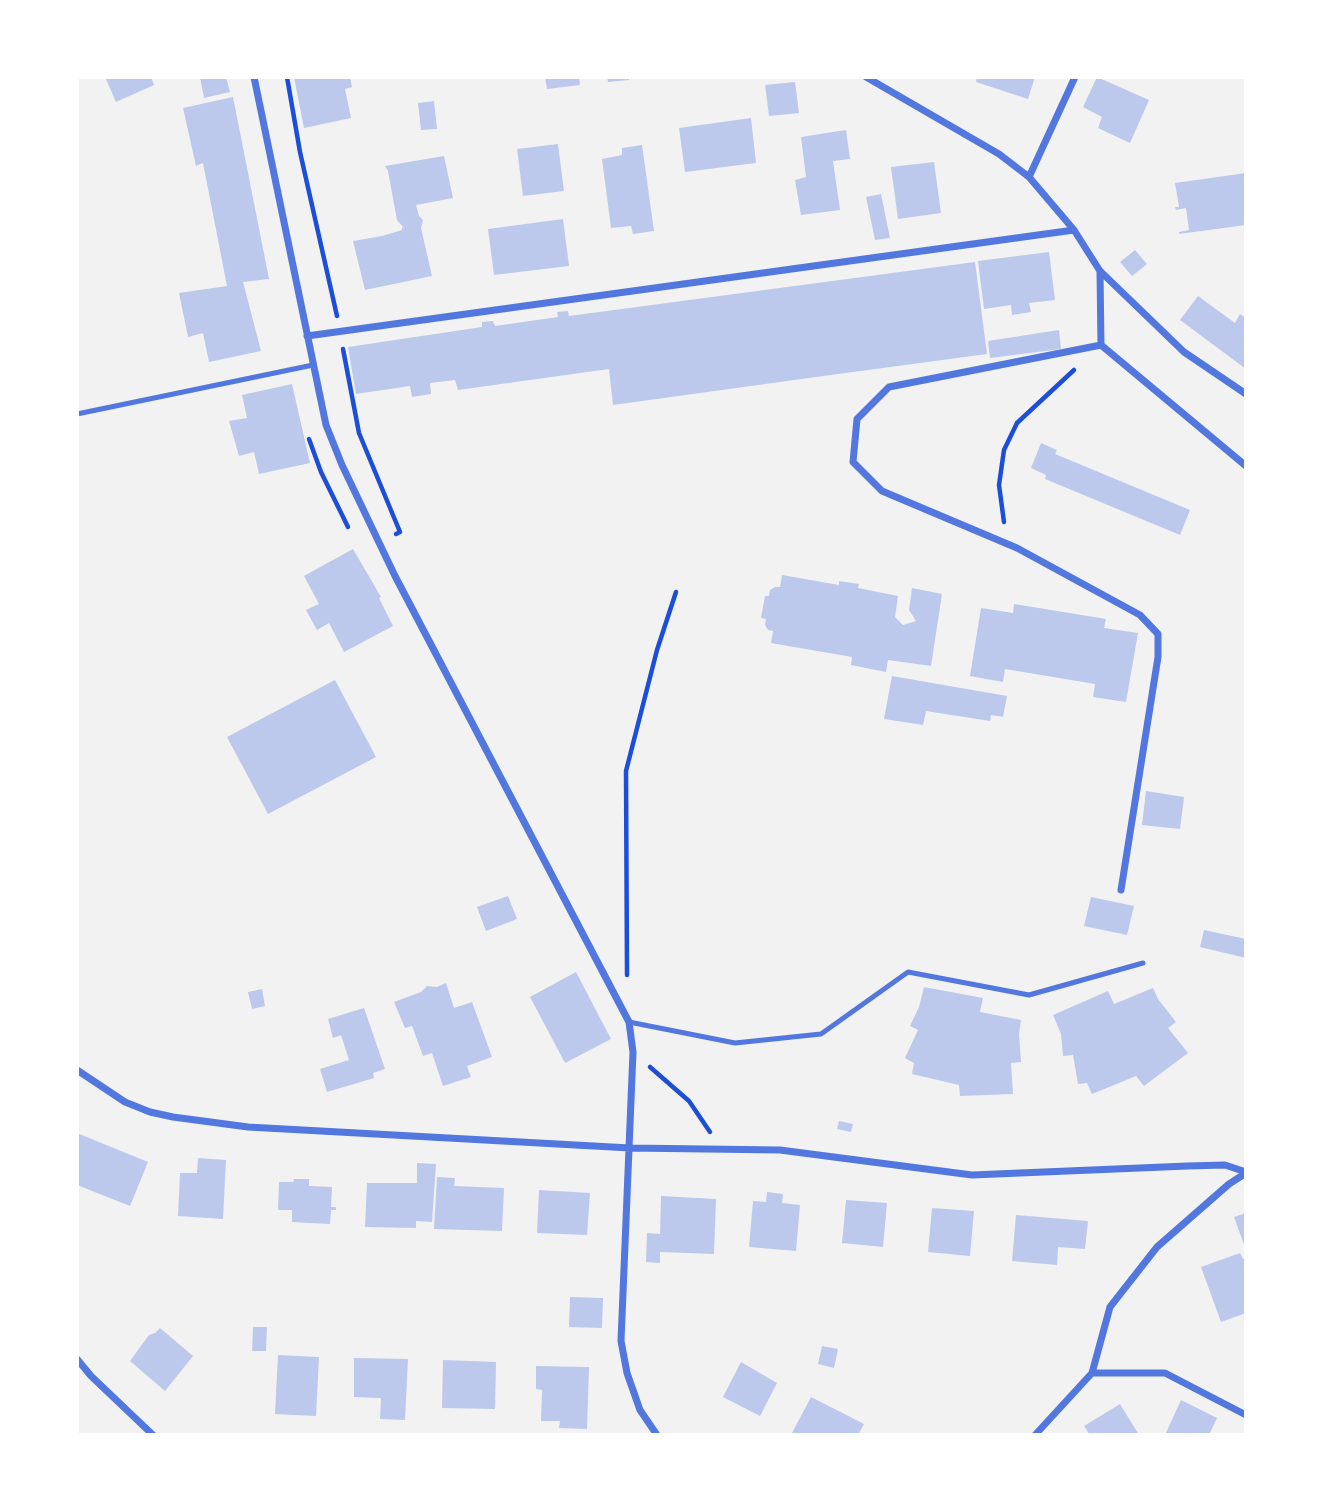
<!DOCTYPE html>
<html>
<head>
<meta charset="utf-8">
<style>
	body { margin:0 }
	#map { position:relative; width:1323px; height:1512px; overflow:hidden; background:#f2f2f2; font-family:"Noto Sans",sans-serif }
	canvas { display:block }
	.frame { position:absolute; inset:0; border:79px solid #fff; pointer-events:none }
</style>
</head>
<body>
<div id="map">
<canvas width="1323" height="1512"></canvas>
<div class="frame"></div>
</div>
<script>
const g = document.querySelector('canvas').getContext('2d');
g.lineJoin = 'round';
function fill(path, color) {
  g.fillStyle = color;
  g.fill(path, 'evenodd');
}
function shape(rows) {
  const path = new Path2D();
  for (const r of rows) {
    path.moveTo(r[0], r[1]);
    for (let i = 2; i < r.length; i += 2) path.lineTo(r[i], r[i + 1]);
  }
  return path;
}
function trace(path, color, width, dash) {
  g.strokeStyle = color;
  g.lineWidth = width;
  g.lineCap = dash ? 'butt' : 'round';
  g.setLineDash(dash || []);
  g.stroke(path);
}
fill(shape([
	[105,77,151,77,154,85,116,102],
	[200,77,226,77,230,92,204,98],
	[294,77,350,77,352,87,345,89,351,118,304,128],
	[545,77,579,77,580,85,547,89],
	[607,77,629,77,629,80,608,82],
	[977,77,1035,77,1028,99,976,82],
	[1097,77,1149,100,1130,143,1098,128,1102,117,1083,107],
	[795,82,799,113,769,116,765,85],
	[233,97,269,279,243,282,261,351,209,362,203,333,188,337,179,293,227,286,203,163,196,166,183,108],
	[434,101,437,129,421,130,418,103],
	[751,118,756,163,685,172,679,128],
	[846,130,850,159,833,161,840,210,801,215,795,180,806,177,801,137],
	[558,144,564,191,523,196,517,149],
	[642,145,654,231,633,234,631,226,611,228,602,159,622,155,622,148],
	[444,156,453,198,416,205,419,216,423,220,421,228,432,276,365,290,353,241,382,236,402,230,402,227,405,229,397,220,388,171,385,166],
	[934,162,941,213,898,219,891,167],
	[1246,173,1246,225,1179,234,1179,232,1189,230,1186,208,1176,210,1175,207,1179,207,1175,183],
	[881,194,890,238,875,240,866,197],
	[563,219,569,266,494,275,488,229],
	[1135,250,1147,264,1132,276,1120,262],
	[1049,252,1055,300,1029,303,1031,312,1012,315,1011,305,984,309,978,261],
	[975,262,987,354,838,374,613,405,609,369,458,390,455,380,430,383,431,394,412,397,410,386,356,394,348,347,482,327,482,322,493,321,495,326,558,317,557,312,568,311,569,316],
	[1198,296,1235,323,1240,314,1246,318,1246,369,1180,320],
	[1059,330,1061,349,990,358,988,341],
	[292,384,310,463,259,474,254,452,239,456,229,421,247,418,242,395],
	[1041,443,1057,450,1055,454,1190,510,1180,535,1045,479,1046,475,1031,468],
	[353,549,381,597,379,598,393,626,344,652,329,623,317,630,306,610,319,604,304,576],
	[782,575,839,585,839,581,859,584,858,588,898,596,895,617,903,625,916,621,909,610,912,588,942,594,931,666,888,660,886,672,851,665,852,657,771,643,773,631,768,630,765,625,766,619,761,618,765,596,769,596,770,590,775,587,780,587],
	[1014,604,1106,619,1104,628,1138,633,1126,702,1093,697,1095,684,1005,669,1003,682,970,676,981,608,1013,613],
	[892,676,1007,696,1003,717,991,715,990,721,926,711,923,725,884,719],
	[335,680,376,757,268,814,227,737],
	[1146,791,1184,797,1180,829,1142,825],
	[508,896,517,919,486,931,477,907],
	[1091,897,1134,906,1127,935,1084,926],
	[1204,930,1246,939,1246,958,1200,947],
	[576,972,611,1039,565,1063,530,997],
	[446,983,454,1008,472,1002,492,1057,467,1066,471,1077,443,1086,432,1053,423,1056,412,1026,405,1028,394,1002,421,992,427,986,437,987],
	[924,987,983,998,980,1012,1021,1020,1019,1034,1021,1062,1011,1063,1013,1094,960,1096,959,1085,912,1074,914,1063,905,1058,918,1030,910,1026,919,1007],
	[1153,988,1158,999,1176,1022,1168,1028,1188,1053,1144,1086,1136,1076,1092,1094,1087,1083,1078,1084,1073,1055,1063,1056,1061,1034,1053,1015,1108,991,1114,1004],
	[262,989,265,1006,252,1009,248,992],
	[364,1008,385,1069,373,1073,374,1078,327,1092,320,1069,349,1060,341,1035,333,1038,328,1019],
	[839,1121,853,1124,851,1132,837,1129],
	[77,1133,148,1162,130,1206,77,1185],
	[198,1158,226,1160,223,1219,178,1216,180,1173,197,1173],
	[417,1163,436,1164,432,1222,416,1221,416,1228,365,1227,367,1183,417,1183],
	[437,1177,455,1178,454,1186,504,1188,502,1231,434,1229],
	[294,1179,309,1179,309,1186,332,1187,331,1207,336,1207,336,1210,331,1210,330,1224,292,1222,292,1210,278,1210,279,1182,293,1182],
	[539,1190,590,1193,587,1235,537,1233],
	[767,1192,783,1194,782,1203,800,1205,796,1251,749,1247,753,1201,766,1202],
	[661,1196,716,1199,714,1254,660,1252,660,1263,646,1262,647,1233,660,1234],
	[846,1200,887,1203,883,1247,842,1243],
	[932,1208,974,1211,970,1256,928,1252],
	[1246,1213,1246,1250,1234,1217],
	[1016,1215,1088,1221,1085,1249,1058,1247,1057,1265,1012,1261],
	[1240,1253,1243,1259,1246,1258,1246,1313,1221,1322,1201,1267],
	[570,1297,603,1298,602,1328,569,1327],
	[253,1327,267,1327,266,1351,252,1351],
	[160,1328,193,1356,165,1391,130,1361,149,1335,155,1333],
	[822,1346,838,1349,834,1368,818,1364],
	[278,1355,319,1357,316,1416,275,1414],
	[354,1358,408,1359,405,1420,380,1419,381,1398,354,1397],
	[443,1360,496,1362,495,1409,442,1408],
	[741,1362,777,1383,760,1416,723,1397],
	[536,1366,589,1367,587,1429,559,1428,560,1421,541,1421,542,1390,536,1389],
	[811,1397,864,1424,858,1435,796,1435,792,1433],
	[1181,1400,1217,1418,1209,1435,1165,1435],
	[1120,1404,1139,1435,1090,1435,1084,1426]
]), '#bdc9ec');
trace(shape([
	[287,77,300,152,337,316],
	[343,349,359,433,400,532,396,534],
	[309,439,321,472,348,527],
	[1004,522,999,485,1004,450,1017,423,1074,370],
	[627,975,626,771,657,650,676,592],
	[650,1067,689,1101,710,1132]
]), '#1d4ed8', 4.5);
trace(shape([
	[77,414,313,365],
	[629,1022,735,1043,821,1034,908,972,1029,995,1143,963]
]), '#5277de', 5);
trace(shape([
	[254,77,326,425,342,465,395,576,629,1022,633,1052,621,1341,627,1373,640,1410,657,1435],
	[866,77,999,154,1029,177,1074,230,1100,271,1184,352,1246,394],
	[1029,177,1075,77],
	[1100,271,1101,345,889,387,857,419,853,462,882,491,1017,548,1140,615,1158,634,1158,657,1121,890],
	[307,336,1074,230],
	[1101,345,1246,466],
	[77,1070,125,1102,150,1112,173,1117,248,1127,630,1148,780,1150,972,1175,1187,1166,1225,1165,1246,1172],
	[77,1359,91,1376,153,1435],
	[1092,1373,1110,1307,1157,1247,1229,1184,1246,1173],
	[1035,1435,1092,1373,1165,1373,1246,1415]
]), '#5277de', 7);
</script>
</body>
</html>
